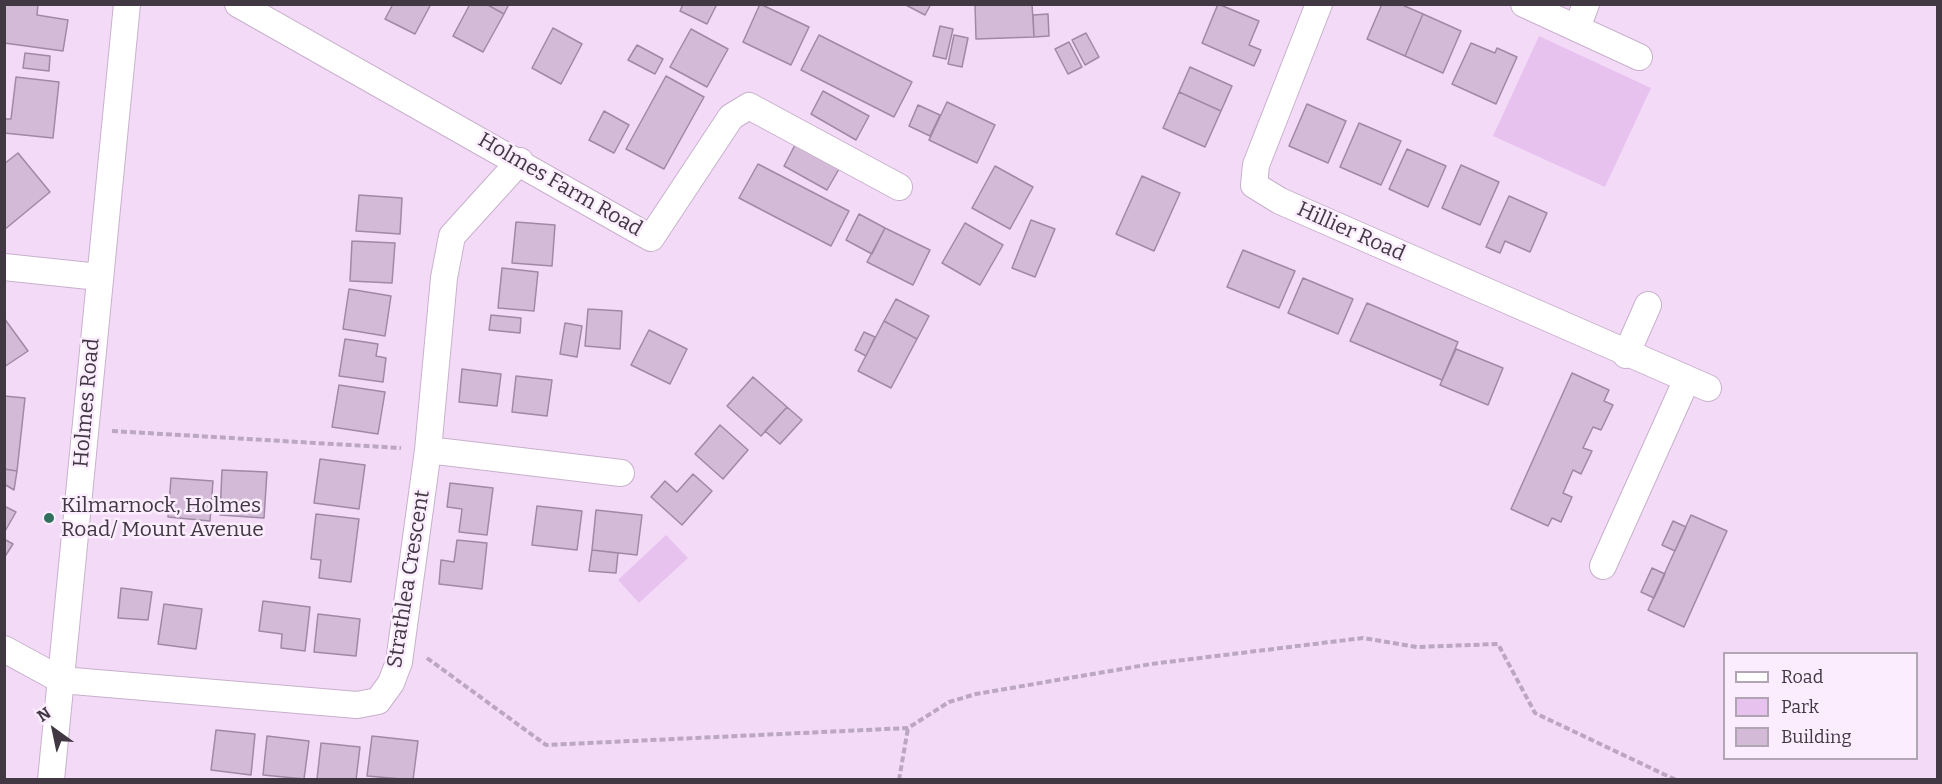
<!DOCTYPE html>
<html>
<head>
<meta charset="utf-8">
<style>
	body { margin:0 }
	#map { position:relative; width:1942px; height:784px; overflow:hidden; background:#f3dbf8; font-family:Bitter,serif }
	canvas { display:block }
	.frame { position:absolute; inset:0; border:6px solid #413843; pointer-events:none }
	.legend { position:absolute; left:1723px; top:652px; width:195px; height:108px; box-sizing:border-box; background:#fbecfe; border:2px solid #b1a4b3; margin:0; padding:8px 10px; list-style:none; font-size:18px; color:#413843 }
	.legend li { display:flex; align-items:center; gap:12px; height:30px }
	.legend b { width:30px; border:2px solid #b1a4b3 }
	.north { position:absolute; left:24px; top:700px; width:60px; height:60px; -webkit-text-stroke:4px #fbecfe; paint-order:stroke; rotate:327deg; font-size:16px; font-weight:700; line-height:24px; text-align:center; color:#413843 }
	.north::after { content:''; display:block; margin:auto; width:21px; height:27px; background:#413843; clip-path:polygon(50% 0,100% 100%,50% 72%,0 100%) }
</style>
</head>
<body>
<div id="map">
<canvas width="1942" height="784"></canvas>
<div class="frame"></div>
<ul class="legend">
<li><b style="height:8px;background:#fff"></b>Road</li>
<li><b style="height:16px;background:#e7c2ef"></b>Park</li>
<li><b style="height:16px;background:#d3bbd8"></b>Building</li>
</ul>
<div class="north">N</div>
</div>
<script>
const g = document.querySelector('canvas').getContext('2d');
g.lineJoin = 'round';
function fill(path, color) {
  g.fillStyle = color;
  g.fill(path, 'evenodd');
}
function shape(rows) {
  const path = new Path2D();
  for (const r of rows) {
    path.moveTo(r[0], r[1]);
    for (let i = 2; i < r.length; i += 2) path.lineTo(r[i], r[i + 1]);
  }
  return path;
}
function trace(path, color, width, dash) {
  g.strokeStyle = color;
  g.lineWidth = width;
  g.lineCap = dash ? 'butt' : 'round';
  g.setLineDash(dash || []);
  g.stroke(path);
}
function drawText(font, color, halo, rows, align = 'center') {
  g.font = font + ' Bitter,serif';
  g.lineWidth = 5;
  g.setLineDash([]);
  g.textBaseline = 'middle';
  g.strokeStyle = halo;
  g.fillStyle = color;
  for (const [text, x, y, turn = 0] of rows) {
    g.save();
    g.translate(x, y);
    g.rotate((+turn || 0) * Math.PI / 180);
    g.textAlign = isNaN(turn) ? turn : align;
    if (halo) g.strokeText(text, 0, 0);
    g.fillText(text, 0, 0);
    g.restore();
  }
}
fill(shape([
	[1539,36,1651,88,1605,187,1493,136],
	[666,535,688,558,639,603,618,580]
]), '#e7c2ef');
const building = shape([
	[5,4,38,4,37,15,68,20,63,51,4,43,5,4],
	[393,4,431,4,415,34,385,19,393,4],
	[470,4,486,4,504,14,483,52,453,36,470,4],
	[486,4,509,4,504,14,486,4],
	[683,4,717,4,707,24,680,11,683,4],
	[760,4,809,27,791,65,743,42,760,4],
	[904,4,931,4,925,15,904,4],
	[975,4,1032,4,1034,37,976,39,975,4],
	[1218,4,1259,21,1249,45,1261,50,1254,66,1202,43,1218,4],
	[1382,4,1400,4,1423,14,1405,56,1367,39,1382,4],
	[1048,14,1049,36,1034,37,1033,15,1048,14],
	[1423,14,1461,31,1443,73,1405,56,1423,14],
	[940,26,953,29,946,59,933,56,940,26],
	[553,28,582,44,561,84,532,68,553,28],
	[691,29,728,49,707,87,670,67,691,29],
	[1086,33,1099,57,1085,65,1072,40,1086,33],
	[819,35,912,82,894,117,801,70,819,35],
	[954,35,968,38,962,67,948,64,954,35],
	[1069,42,1082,67,1068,74,1055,49,1069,42],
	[1471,43,1495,53,1497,48,1517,57,1496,104,1452,84,1471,43],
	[637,45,663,59,655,74,628,60,637,45],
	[25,53,50,56,49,71,23,68,25,53],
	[1190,67,1232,86,1221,111,1179,92,1190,67],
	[666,76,704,97,664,169,626,149,666,76],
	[16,77,59,82,53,138,4,133,4,119,11,119,16,77],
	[823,91,869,116,856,140,811,114,823,91],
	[1179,92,1221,111,1205,147,1163,128,1179,92],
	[947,102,995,125,977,163,929,140,947,102],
	[1307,104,1346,121,1328,163,1289,146,1307,104],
	[918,105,940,115,930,136,909,126,918,105],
	[604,111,629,125,614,153,589,140,604,111],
	[1359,123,1401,141,1381,185,1340,167,1359,123],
	[795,145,839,169,827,190,784,166,795,145],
	[1407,149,1446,166,1428,207,1389,189,1407,149],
	[18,153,50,192,4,230,4,164,18,153],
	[758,164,849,211,831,246,739,198,758,164],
	[1461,165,1499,182,1480,225,1442,208,1461,165],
	[995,166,1033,187,1010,229,972,208,995,166],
	[1142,176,1180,193,1154,251,1116,234,1142,176],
	[359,195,402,198,400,234,356,231,359,195],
	[1509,196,1547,213,1530,252,1505,241,1500,253,1486,247,1509,196],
	[859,214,885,228,872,254,846,240,859,214],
	[1031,220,1055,229,1035,277,1012,268,1031,220],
	[516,222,555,225,552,266,512,263,516,222],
	[965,223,1003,245,980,285,942,263,965,223],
	[885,228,930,250,913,285,867,262,885,228],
	[352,241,395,243,392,283,350,281,352,241],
	[1243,250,1295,271,1279,308,1227,287,1243,250],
	[502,268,538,272,534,311,498,308,502,268],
	[1303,278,1353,299,1338,334,1288,313,1303,278],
	[349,289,391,296,385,336,343,329,349,289],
	[896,299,929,316,917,339,884,321,896,299],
	[1367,303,1458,342,1442,380,1350,341,1367,303],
	[588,309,622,311,620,349,585,346,588,309],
	[491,315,521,318,520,333,489,330,491,315],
	[4,318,28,351,4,367,4,318],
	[884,321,917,339,891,388,858,371,884,321],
	[565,323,582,326,577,357,560,354,565,323],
	[649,330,687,349,670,384,631,365,649,330],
	[864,332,875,337,866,356,855,350,864,332],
	[345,339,378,344,376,356,386,358,383,382,339,376,345,339],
	[1456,349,1503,368,1488,405,1440,385,1456,349],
	[462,369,501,374,497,406,459,402,462,369],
	[1572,373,1609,390,1604,401,1613,405,1601,430,1593,427,1583,448,1592,451,1581,474,1573,470,1563,493,1572,497,1561,522,1552,518,1548,526,1511,509,1572,373],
	[516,376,552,380,547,416,512,412,516,376],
	[753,377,787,407,761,436,727,406,753,377],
	[339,385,385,392,378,434,332,427,339,385],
	[4,396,25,398,17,471,4,469,4,396],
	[787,407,802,420,780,444,765,431,787,407],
	[720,425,748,450,723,479,695,454,720,425],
	[320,459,365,465,359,509,314,503,320,459],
	[4,469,17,471,14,490,4,484,4,469],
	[222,470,267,472,264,518,220,515,222,470],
	[693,474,712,491,682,525,651,497,665,481,677,492,693,474],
	[171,478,213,481,210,521,168,517,171,478],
	[450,483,493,488,487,535,459,532,462,509,447,507,450,483],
	[4,506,16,512,4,533,4,506],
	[537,506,582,511,577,550,532,545,537,506],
	[596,510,642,515,637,555,592,550,596,510],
	[316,514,359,519,351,582,319,578,321,560,311,559,316,514],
	[1691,515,1727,531,1684,627,1648,610,1691,515],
	[1673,521,1686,527,1675,551,1662,545,1673,521],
	[4,539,13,544,4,558,4,539],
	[457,540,487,543,482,589,439,584,441,560,454,562,457,540],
	[592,550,618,553,616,573,589,571,592,550],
	[1652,568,1665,574,1654,598,1641,592,1652,568],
	[121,588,152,592,148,620,118,618,121,588],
	[263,601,310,607,305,651,281,648,282,634,259,631,263,601],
	[164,604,202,609,196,649,158,644,164,604],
	[318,614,360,619,356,656,314,652,318,614],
	[216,730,255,734,251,775,211,770,216,730],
	[267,736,309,741,304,779,263,775,267,736],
	[372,736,418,741,413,780,367,776,372,736],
	[321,743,360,747,356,780,317,779,321,743]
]);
fill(building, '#d3bbd8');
trace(building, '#a089a4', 1.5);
const street = shape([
	[238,4,651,238,731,117,749,106,899,187],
	[1319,4,1256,165,1254,185,1280,201,1708,388],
	[1524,4,1639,57],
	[1577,28,1586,4],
	[4,267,99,277],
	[1626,355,1648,305],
	[428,450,621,473],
	[1603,566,1687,379],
	[4,649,61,680,357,705,378,701,391,683,399,662,428,450,444,278,452,236,520,161],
	[51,780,127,4]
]);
trace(street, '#c8b0cc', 28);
trace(shape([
	[112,431,401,448],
	[427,658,546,745,908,728,949,702,976,694,1151,664,1363,638,1417,647,1498,644,1535,713,1676,780],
	[899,780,908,728]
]), '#bba7bf', 4, [6, 3]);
trace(street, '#fff', 26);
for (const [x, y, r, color] of [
	[49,518,6,"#31705d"]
]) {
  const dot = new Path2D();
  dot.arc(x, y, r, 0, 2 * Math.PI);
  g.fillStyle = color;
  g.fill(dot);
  trace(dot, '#fbecfe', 2);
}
drawText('21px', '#413843', '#fbecfe', [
	["Holmes Farm Road",560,185,30],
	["Hillier Road",1351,232,24],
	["Holmes Road",87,403,-85],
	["Strathlea Crescent",409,579,-81]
]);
drawText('21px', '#413843', '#fbecfe', [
	["Kilmarnock, Holmes",61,506],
	["Road/ Mount Avenue",61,530]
], 'left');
</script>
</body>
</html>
